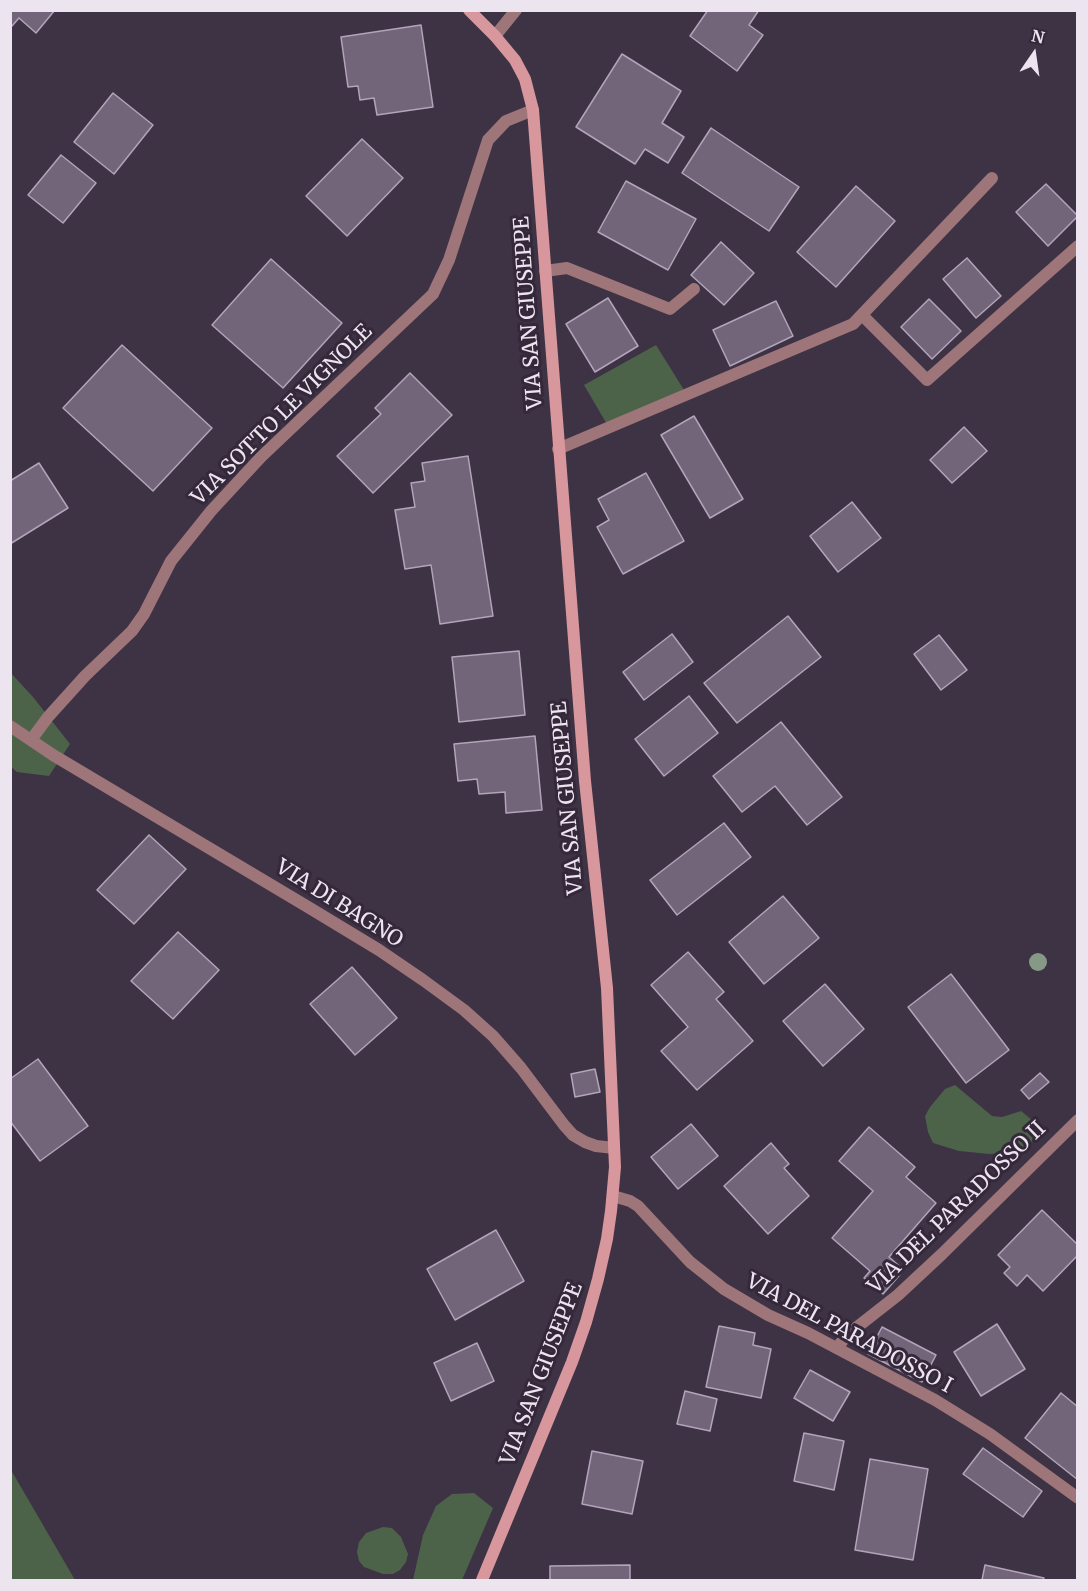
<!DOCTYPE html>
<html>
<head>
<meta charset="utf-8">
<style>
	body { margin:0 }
	#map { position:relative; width:1088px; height:1591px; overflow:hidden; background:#3e3245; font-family:Merriweather,serif }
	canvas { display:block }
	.frame { position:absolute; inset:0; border:12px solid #ece5f0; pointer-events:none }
	.north { position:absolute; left:1004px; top:24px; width:60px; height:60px; -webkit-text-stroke:4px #34283a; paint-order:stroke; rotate:13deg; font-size:16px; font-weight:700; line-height:24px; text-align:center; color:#ece5f0 }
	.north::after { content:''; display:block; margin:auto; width:21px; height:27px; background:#ece5f0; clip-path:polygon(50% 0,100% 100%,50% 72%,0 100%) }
</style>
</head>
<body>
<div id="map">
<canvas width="1088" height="1591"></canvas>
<div class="frame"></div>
<div class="north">N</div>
</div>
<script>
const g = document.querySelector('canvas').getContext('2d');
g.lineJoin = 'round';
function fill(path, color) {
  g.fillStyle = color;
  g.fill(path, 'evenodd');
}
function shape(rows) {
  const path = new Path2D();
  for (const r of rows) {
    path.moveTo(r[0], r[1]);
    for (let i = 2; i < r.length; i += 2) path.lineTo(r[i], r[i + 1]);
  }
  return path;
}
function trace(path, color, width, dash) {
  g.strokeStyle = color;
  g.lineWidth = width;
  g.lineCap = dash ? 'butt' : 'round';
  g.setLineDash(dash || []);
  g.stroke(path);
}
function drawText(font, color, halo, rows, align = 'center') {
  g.font = font + ' Merriweather,serif';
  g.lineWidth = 6;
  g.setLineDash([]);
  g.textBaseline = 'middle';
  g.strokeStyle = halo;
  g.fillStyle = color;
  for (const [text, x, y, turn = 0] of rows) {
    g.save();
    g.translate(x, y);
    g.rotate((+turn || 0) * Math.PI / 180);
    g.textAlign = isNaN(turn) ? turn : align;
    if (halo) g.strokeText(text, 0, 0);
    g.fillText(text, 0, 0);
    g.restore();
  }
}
fill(shape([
	[656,345,684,390,608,426,584,385],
	[10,672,33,697,70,744,49,776,17,772,11,767],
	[955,1085,992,1116,1002,1117,1021,1111,1032,1120,1036,1128,1034,1138,1029,1145,1019,1150,1006,1153,989,1154,959,1151,933,1143,928,1132,925,1116,930,1107,945,1089],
	[11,1470,32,1506,75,1580,11,1580],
	[474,1493,493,1508,462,1580,413,1580,423,1535,436,1506,452,1494],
	[383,1527,392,1528,401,1537,408,1554,406,1562,400,1570,393,1574,383,1574,364,1567,359,1561,357,1552,359,1542,366,1533]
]), '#4c6349');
const building = shape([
	[10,10,55,10,36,33,19,18,12,26,10,24,10,10],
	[708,10,759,10,749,25,763,35,737,71,690,36,708,10],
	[421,25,433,107,377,115,374,98,360,100,358,86,348,87,341,37,421,25],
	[622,54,681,91,662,123,684,137,668,163,645,149,635,164,576,127,622,54],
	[113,93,153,125,114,174,74,142,113,93],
	[711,128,799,187,769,231,682,173,711,128],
	[362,139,403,178,347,236,306,196,362,139],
	[61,155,96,183,63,223,28,195,61,155],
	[626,181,696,219,668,270,598,232,626,181],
	[1046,184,1078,216,1048,246,1016,212,1046,184],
	[856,186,895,221,836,287,797,252,856,186],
	[721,242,754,273,724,305,691,275,721,242],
	[967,258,1001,296,976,318,943,279,967,258],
	[271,259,342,323,283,388,212,325,271,259],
	[608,298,638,346,595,372,566,324,608,298],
	[929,299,961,331,932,359,901,327,929,299],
	[776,301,793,336,730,366,713,330,776,301],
	[122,345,212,428,153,491,63,408,122,345],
	[410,373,452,415,373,493,337,456,381,414,375,408,410,373],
	[694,416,743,499,710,518,661,435,694,416],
	[964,427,987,451,952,483,930,460,964,427],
	[468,456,493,616,440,624,431,565,405,569,395,510,415,507,411,483,425,481,422,463,468,456],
	[39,463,68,508,10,544,10,481,39,463],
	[646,473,684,541,623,574,597,527,609,520,598,499,646,473],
	[852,502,881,538,838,572,810,536,852,502],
	[788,616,821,657,737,723,704,683,788,616],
	[672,634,693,662,644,700,623,672,672,634],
	[939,635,967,670,941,690,914,654,939,635],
	[519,651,525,715,459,722,452,657,519,651],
	[689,696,718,733,664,776,635,739,689,696],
	[781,722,842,797,807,825,775,786,742,812,713,776,781,722],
	[535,736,542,810,506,813,505,792,479,794,477,779,458,781,454,744,535,736],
	[724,823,751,857,677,915,650,880,724,823],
	[149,835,186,869,134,924,97,890,149,835],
	[783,896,819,938,764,984,729,942,783,896],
	[178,932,219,970,173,1019,131,981,178,932],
	[688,952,724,992,716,999,753,1041,697,1090,661,1051,688,1027,651,985,688,952],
	[352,967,397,1018,355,1055,310,1004,352,967],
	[951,974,1009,1050,966,1083,908,1007,951,974],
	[825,984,864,1029,823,1066,783,1021,825,984],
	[38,1059,88,1126,40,1161,10,1121,10,1079,38,1059],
	[595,1069,600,1092,575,1097,571,1074,595,1069],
	[1040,1073,1049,1082,1029,1099,1021,1090,1040,1073],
	[691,1124,718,1156,678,1189,651,1157,691,1124],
	[869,1127,915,1167,906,1177,936,1203,889,1257,904,1270,883,1294,864,1278,870,1271,832,1238,873,1191,839,1161,869,1127],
	[771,1143,789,1164,784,1168,809,1196,768,1234,724,1186,771,1143],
	[1042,1210,1078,1245,1078,1255,1043,1291,1027,1275,1017,1286,1004,1273,1010,1267,998,1255,1042,1210],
	[496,1230,524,1281,455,1320,427,1269,496,1230],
	[997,1324,1025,1369,981,1396,954,1352,997,1324],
	[719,1326,755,1333,753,1345,771,1349,761,1398,706,1387,719,1326],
	[882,1327,936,1355,922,1382,868,1354,882,1327],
	[477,1343,494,1381,451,1401,434,1363,477,1343],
	[810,1370,850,1392,833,1421,794,1398,810,1370],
	[685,1391,717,1399,710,1431,677,1424,685,1391],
	[1061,1393,1078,1407,1078,1480,1025,1438,1061,1393],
	[804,1433,844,1441,834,1490,794,1481,804,1433],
	[983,1448,1042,1491,1023,1517,963,1474,983,1448],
	[592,1451,643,1461,632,1514,582,1504,592,1451],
	[870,1459,928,1469,913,1560,855,1550,870,1459],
	[630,1565,630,1580,550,1580,550,1566,630,1565],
	[985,1565,1044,1578,1043,1580,982,1580,985,1565]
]);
fill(building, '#726579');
trace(building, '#b2a4ba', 1.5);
trace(shape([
	[545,271,567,268,670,309,694,289],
	[862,315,927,380,1078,246],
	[558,449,853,324,992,178]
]), '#9e7578', 12);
trace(shape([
	[495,36,516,10],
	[10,726,53,755,308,907,379,950,423,980,464,1010,493,1036,521,1068,564,1125,573,1135,585,1142,596,1146,614,1148],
	[31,740,48,717,85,676,132,631,144,614,171,561,211,511,261,457,433,294,449,260,488,140,506,121,533,110],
	[613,1196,630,1201,638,1206,690,1262,724,1289,768,1315,808,1333,935,1400,990,1434,1078,1498],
	[837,1348,847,1335,898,1295,942,1254,1078,1120]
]), '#9e7578', 12);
trace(shape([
	[469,10,495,36,515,60,525,79,533,110,585,781,607,988,615,1167,611,1211,607,1239,598,1279,586,1322,572,1362,482,1580]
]), '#d7979c', 12);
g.fillStyle = '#869986';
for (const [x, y] of [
	[1038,962]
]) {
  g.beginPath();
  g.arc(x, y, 9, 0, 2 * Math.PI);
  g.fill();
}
drawText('21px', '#ece5f0', '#34283a', [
	["VIA SAN GIUSEPPE",529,313,-94],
	["VIA SOTTO LE VIGNOLE",282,415,-45],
	["VIA SAN GIUSEPPE",568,798,-95],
	["VIA DI BAGNO",339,904,32],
	["VIA DEL PARADOSSO II",957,1208,-44],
	["VIA DEL PARADOSSO I",849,1334,28],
	["VIA SAN GIUSEPPE",542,1374,-69]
]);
</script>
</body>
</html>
